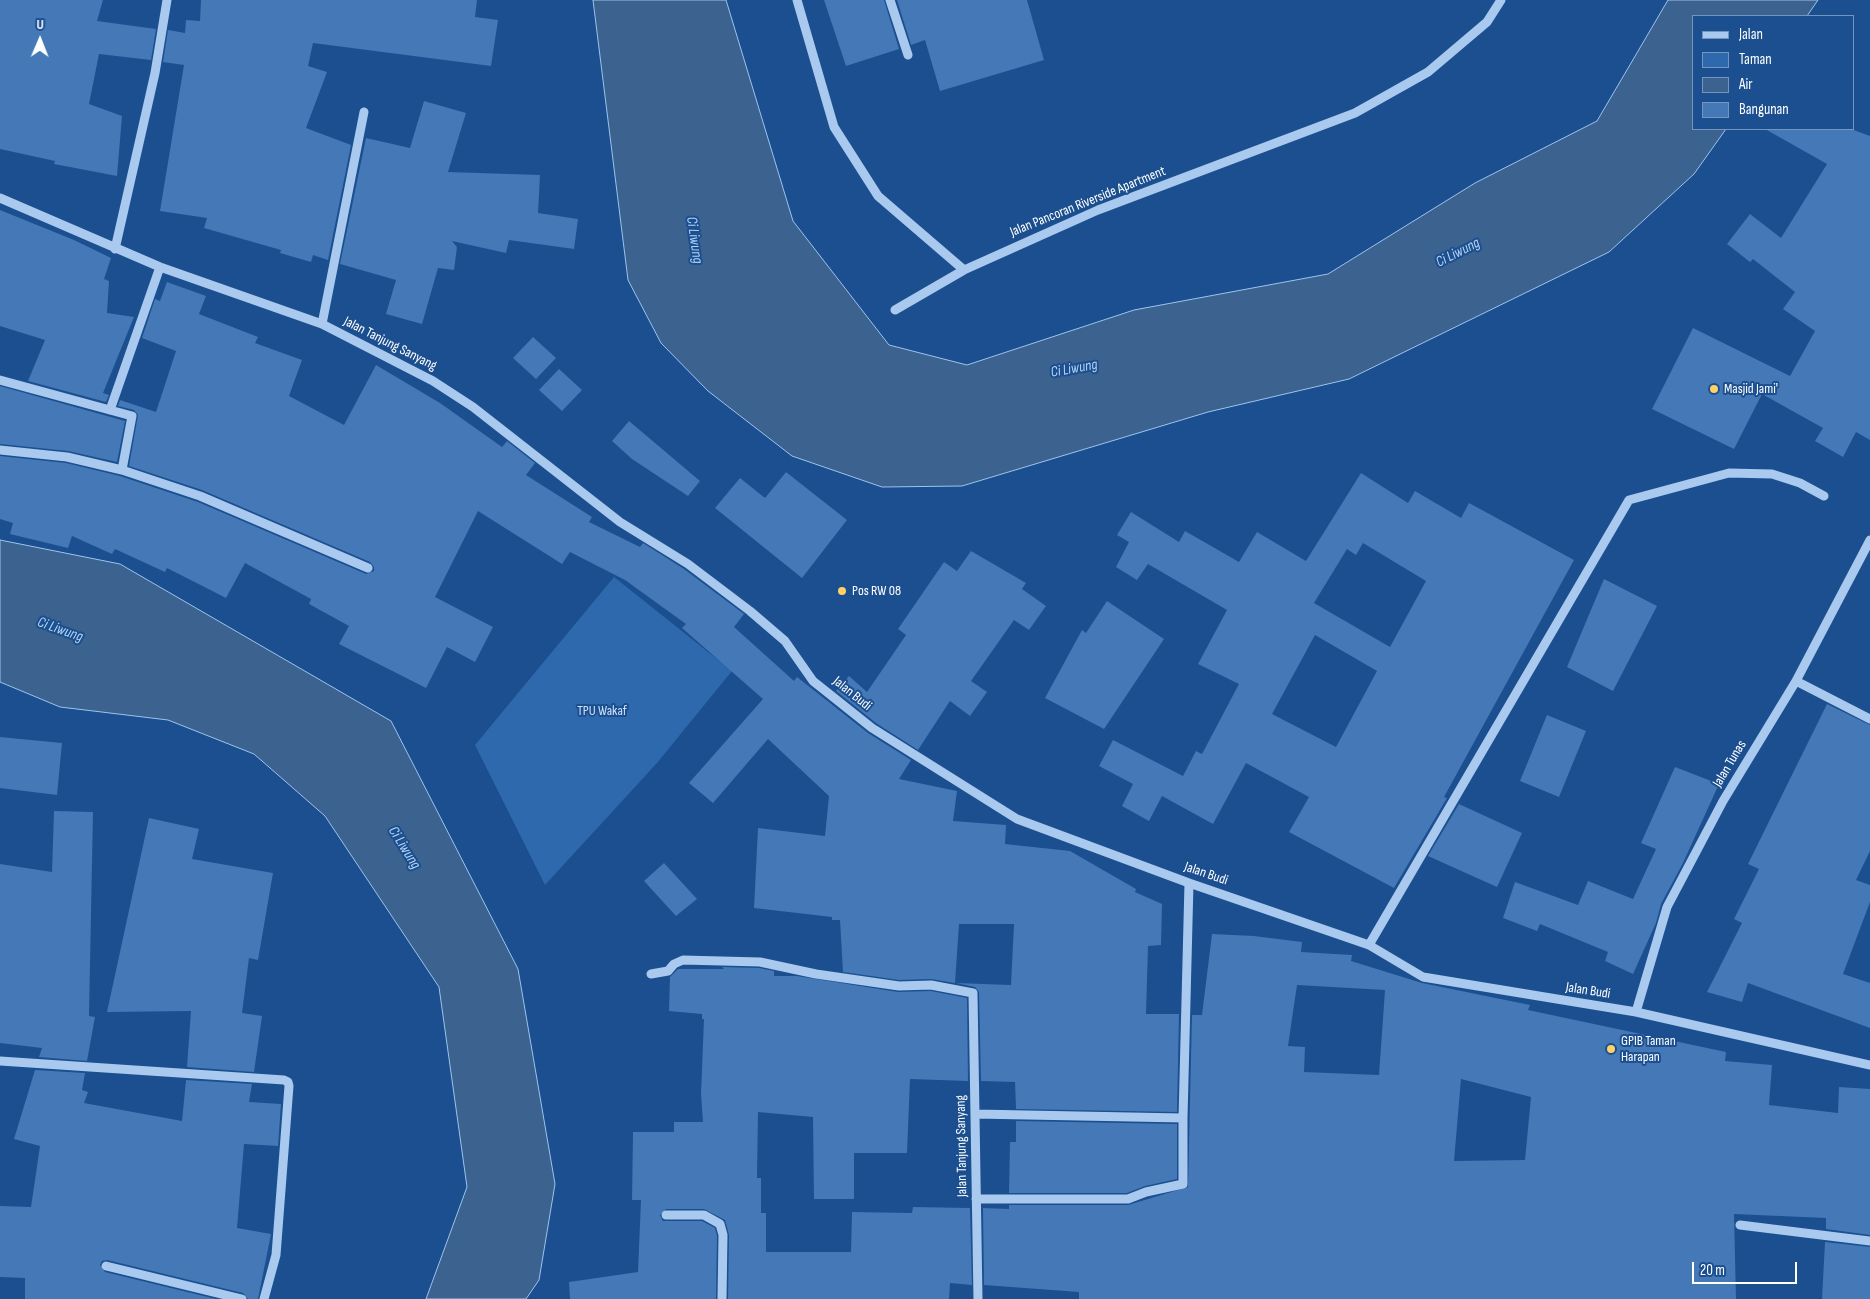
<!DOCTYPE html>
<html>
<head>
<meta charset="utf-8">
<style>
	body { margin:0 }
	#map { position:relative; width:1870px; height:1299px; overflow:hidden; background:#1b4f8f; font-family:"Sofia Sans Condensed",sans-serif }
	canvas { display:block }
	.legend { position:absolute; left:1692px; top:15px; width:162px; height:115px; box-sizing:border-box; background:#1b4f8f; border:1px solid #7695bc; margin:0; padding:6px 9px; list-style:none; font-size:15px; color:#fff }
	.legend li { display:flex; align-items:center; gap:10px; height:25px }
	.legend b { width:25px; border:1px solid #7695bc }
	.north { position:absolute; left:15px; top:15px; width:50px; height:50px; -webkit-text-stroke:4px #1b4f8f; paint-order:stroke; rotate:1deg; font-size:14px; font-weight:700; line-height:20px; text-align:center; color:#fff }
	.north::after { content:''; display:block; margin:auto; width:18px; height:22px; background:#fff; clip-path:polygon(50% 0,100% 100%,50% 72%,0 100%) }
	.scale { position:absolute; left:1692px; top:1262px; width:105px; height:22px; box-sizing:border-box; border:2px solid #fff; border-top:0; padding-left:6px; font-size:15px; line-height:18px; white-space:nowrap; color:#fff; -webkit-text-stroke:4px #1b4f8f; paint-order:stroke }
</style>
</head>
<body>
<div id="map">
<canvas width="1870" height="1299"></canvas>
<ul class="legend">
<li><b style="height:6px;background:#a9c9ee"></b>Jalan</li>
<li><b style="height:14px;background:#2e69ad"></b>Taman</li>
<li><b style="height:14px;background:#3c6290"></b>Air</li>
<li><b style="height:14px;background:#4478b7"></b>Bangunan</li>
</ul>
<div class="north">U</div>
<div class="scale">20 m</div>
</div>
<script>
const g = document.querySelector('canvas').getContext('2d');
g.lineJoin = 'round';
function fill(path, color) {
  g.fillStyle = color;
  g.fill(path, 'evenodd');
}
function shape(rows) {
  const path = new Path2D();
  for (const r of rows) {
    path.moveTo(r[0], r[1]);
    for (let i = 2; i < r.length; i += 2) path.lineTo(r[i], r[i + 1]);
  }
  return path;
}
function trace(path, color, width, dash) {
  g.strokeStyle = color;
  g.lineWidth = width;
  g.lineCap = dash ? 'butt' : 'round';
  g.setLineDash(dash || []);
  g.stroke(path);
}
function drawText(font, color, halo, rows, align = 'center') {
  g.font = font + ' "Sofia Sans Condensed",sans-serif';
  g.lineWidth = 4;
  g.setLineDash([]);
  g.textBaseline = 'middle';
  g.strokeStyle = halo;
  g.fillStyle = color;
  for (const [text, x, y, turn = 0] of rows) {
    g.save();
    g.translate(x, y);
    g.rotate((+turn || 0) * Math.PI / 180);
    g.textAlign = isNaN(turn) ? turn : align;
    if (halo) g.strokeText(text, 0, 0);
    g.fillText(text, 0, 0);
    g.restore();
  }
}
fill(shape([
	[614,577,732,671,657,763,545,885,475,745]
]), '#2e69ad');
const water = shape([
	[593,0,726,0,793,221,889,345,967,365,1134,310,1328,274,1475,183,1597,121,1668,0,1818,0,1807,16,1694,16,1694,129,1726,129,1694,174,1609,252,1349,379,1208,412,962,486,882,487,792,456,708,391,661,343,628,280,593,0],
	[0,540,120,564,391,721,518,969,555,1184,539,1280,526,1299,426,1299,467,1187,439,987,325,816,254,754,168,720,60,707,0,682,0,540]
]);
fill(water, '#3c6290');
trace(water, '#9cc4f0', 1);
fill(shape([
	[0,0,103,0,97,21,156,29,151,60,99,54,89,104,122,116,117,176,54,164,55,161,0,149],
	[201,0,477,0,475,17,498,20,491,66,313,43,308,66,327,72,306,128,351,145,328,260,313,255,311,262,280,253,281,250,204,228,207,218,160,211,184,65,163,62,168,30,185,33,186,20,200,21],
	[824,0,884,0,899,49,846,66],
	[897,0,1027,0,1044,60,940,91,925,40,911,45],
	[424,101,466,113,448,172,540,175,538,213,578,219,574,249,509,240,506,253,452,241,457,247,454,270,438,268,422,324,386,314,396,280,340,264,366,138,410,148],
	[1765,129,1851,129,1870,136,1870,440,1856,432,1843,457,1815,441,1823,428,1762,394,1734,449,1652,409,1693,328,1790,376,1815,331,1783,309,1795,292,1753,259,1750,262,1727,244,1750,214,1781,238,1827,164],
	[0,210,74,240,111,258,104,279,109,281,107,313,134,317,103,393,109,395,106,402,28,381,45,340,0,326],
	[167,282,206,296,199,314,258,337,255,343,302,360,289,396,344,425,376,365,440,403,502,447,507,441,535,463,526,475,592,517,589,522,640,547,643,543,684,569,744,614,734,627,794,681,797,677,868,733,911,760,899,779,957,791,953,821,1006,825,1005,844,1070,851,1136,889,1135,892,1162,904,1161,945,1148,946,1146,1014,1179,1014,1177,1112,1016,1109,1015,1082,981,1081,979,992,975,987,956,983,1011,985,1014,924,959,924,955,983,931,979,899,980,843,972,840,920,832,920,832,917,754,908,758,828,825,836,829,796,768,739,713,803,689,783,763,699,682,628,686,624,625,580,570,552,562,564,478,511,435,597,493,627,475,662,447,647,426,688,339,644,349,626,309,604,311,599,245,563,226,598,167,568,165,572,115,549,112,554,72,536,68,548,10,534,13,523,0,519,0,456,66,463,120,476,198,502,366,574,374,571,374,567,370,562,202,490,129,466,138,415,134,410,118,406,120,400,156,412,176,351,142,338,155,299,160,301],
	[533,337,556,358,536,379,513,358],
	[559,369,582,390,562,411,539,390],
	[0,386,125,421,117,462,68,451,0,444],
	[629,421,700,481,688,496,632,459,612,441],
	[786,472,847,520,802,578,715,508,740,478,765,498],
	[1361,473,1408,503,1415,491,1461,518,1469,503,1574,560,1444,797,1447,798,1394,888,1289,832,1309,797,1246,763,1213,824,1162,796,1149,821,1122,806,1133,784,1099,766,1113,740,1183,776,1196,751,1202,754,1239,684,1198,664,1227,610,1148,564,1137,580,1116,567,1129,542,1117,535,1131,512,1179,542,1185,531,1239,562,1257,532,1306,561],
	[1363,543,1426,581,1390,647,1314,603,1347,549,1356,555],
	[1315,635,1377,671,1336,747,1272,714],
	[971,551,1026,583,1022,589,1046,606,1029,630,1014,620,971,681,987,692,970,716,950,701,918,750,876,723,836,691,849,676,867,692,906,635,898,629,944,562,957,571],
	[1604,579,1657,606,1613,691,1567,667],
	[1107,601,1164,639,1104,729,1045,698,1082,630,1086,633],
	[1827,704,1870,725,1870,851,1856,880,1870,885,1870,902,1843,974,1870,983,1870,1028,1748,983,1742,1002,1707,992,1742,923,1734,919,1759,869,1748,864],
	[1547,715,1586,731,1559,797,1520,781],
	[0,737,62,743,57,795,0,788],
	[1675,767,1719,784,1683,863,1661,904,1656,923,1633,974,1605,961,1608,952,1540,924,1537,931,1503,918,1515,882,1578,905,1588,881,1633,899,1656,849,1641,843],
	[1459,804,1522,833,1497,887,1428,856],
	[54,811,93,812,89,1016,95,1017,87,1061,39,1057,42,1048,0,1043,0,864,52,872],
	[149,818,199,829,192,859,273,873,258,960,249,958,242,1013,262,1016,254,1072,187,1067,191,1011,107,1012],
	[664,863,697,899,676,916,644,881],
	[1212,934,1254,936,1302,942,1301,952,1352,955,1351,961,1422,983,1530,1005,1528,1010,1726,1052,1725,1061,1772,1065,1769,1105,1838,1113,1839,1087,1870,1089,1870,1235,1826,1229,1826,1218,1734,1214,1736,1299,1079,1299,1079,1292,984,1285,983,1208,1009,1209,1009,1205,1128,1205,1188,1187,1192,1015,1202,1015],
	[1297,985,1385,990,1379,1075,1304,1072,1305,1047,1288,1046],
	[1461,1079,1531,1097,1525,1160,1454,1161],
	[722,967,759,968,774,971,774,976,797,976,898,992,931,991,967,998,968,1081,910,1079,907,1153,854,1153,854,1199,814,1199,813,1117,758,1112,757,1178,761,1178,761,1213,766,1213,766,1252,851,1252,852,1212,912,1213,913,1207,970,1208,972,1285,950,1283,949,1299,728,1299,729,1235,725,1220,704,1209,666,1209,660,1215,663,1221,702,1221,715,1228,717,1236,716,1299,570,1299,569,1282,638,1272,641,1200,632,1200,633,1132,674,1132,674,1122,703,1122,701,1094,704,1019,702,1019,702,1014,669,1011,670,977,678,969,724,969],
	[35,1070,85,1073,82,1090,88,1092,84,1103,182,1121,186,1080,252,1084,249,1102,281,1104,278,1146,244,1144,237,1228,271,1234,258,1299,248,1299,243,1293,107,1260,102,1261,100,1265,105,1272,216,1299,25,1299,25,1278,0,1277,0,1206,31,1207,40,1146,14,1139],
	[1016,1121,1177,1124,1177,1179,1145,1186,1127,1193,1009,1193,1010,1142,1016,1142],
	[1825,1242,1870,1247,1870,1299,1822,1299]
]), '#4478b7');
trace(shape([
	[797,0,834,127,878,196,964,270,1098,210,1355,113,1428,72,1487,22,1501,0],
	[890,0,908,55],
	[0,198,160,267,322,324,433,381,473,407,620,522,688,564,750,611,785,641,813,681,872,728,1017,819,1189,883,1369,945,1423,977,1636,1012,1870,1065],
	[115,249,155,73,167,0],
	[895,310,964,270],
	[322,324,364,112],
	[0,380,132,416,122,470],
	[110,410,160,267],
	[0,450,67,457,122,470,200,496,368,568],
	[1796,681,1870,719],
	[1369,945,1629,500,1729,473,1772,474,1800,483,1824,496],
	[651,974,668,971,674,964,683,960,760,962,816,974,899,986,931,985,973,993,978,1299],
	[1636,1012,1667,907,1723,801,1796,681,1870,540],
	[0,1061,284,1080,288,1082,289,1086,276,1255,264,1299],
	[975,1114,1183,1118],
	[976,1199,1128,1199,1146,1192,1183,1184,1183,1118,1189,883],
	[666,1215,704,1215,720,1224,723,1235,722,1299],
	[1740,1225,1870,1241],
	[106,1266,242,1299]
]), '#a9c9ee', 9);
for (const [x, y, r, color] of [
	[1714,389,5,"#ffd166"],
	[842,591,5,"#ffd166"],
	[1611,1049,5,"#ffd166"]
]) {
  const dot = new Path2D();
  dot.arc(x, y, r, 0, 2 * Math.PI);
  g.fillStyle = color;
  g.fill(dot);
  trace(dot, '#1b4f8f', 2);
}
drawText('14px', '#fff', '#1b4f8f', [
	["Jalan Pancoran Riverside Apartment",1088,202,-22],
	["Jalan Tanjung Sanyang",390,344,27],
	["Jalan Budi",852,694,39],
	["Jalan Tunas",1730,764,-59],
	["Jalan Budi",1206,874,19],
	["Jalan Budi",1588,991,9],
	["Jalan Tanjung Sanyang",962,1146,-91]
]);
drawText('14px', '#fff', '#1b4f8f', [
	["Masjid Jami'",1724,389],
	["Pos RW 08",852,591],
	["GPIB Taman",1621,1041],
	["Harapan",1621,1057]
], 'left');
drawText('14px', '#cfe3fa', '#1b4f8f', [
	["TPU Wakaf",602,711]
]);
drawText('italic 15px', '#b5d3f5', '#1b4f8f', [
	["Ci Liwung",694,240,82],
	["Ci Liwung",1458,253,-27],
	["Ci Liwung",1074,369,-10],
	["Ci Liwung",60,630,20],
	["Ci Liwung",404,848,58]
]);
</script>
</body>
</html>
